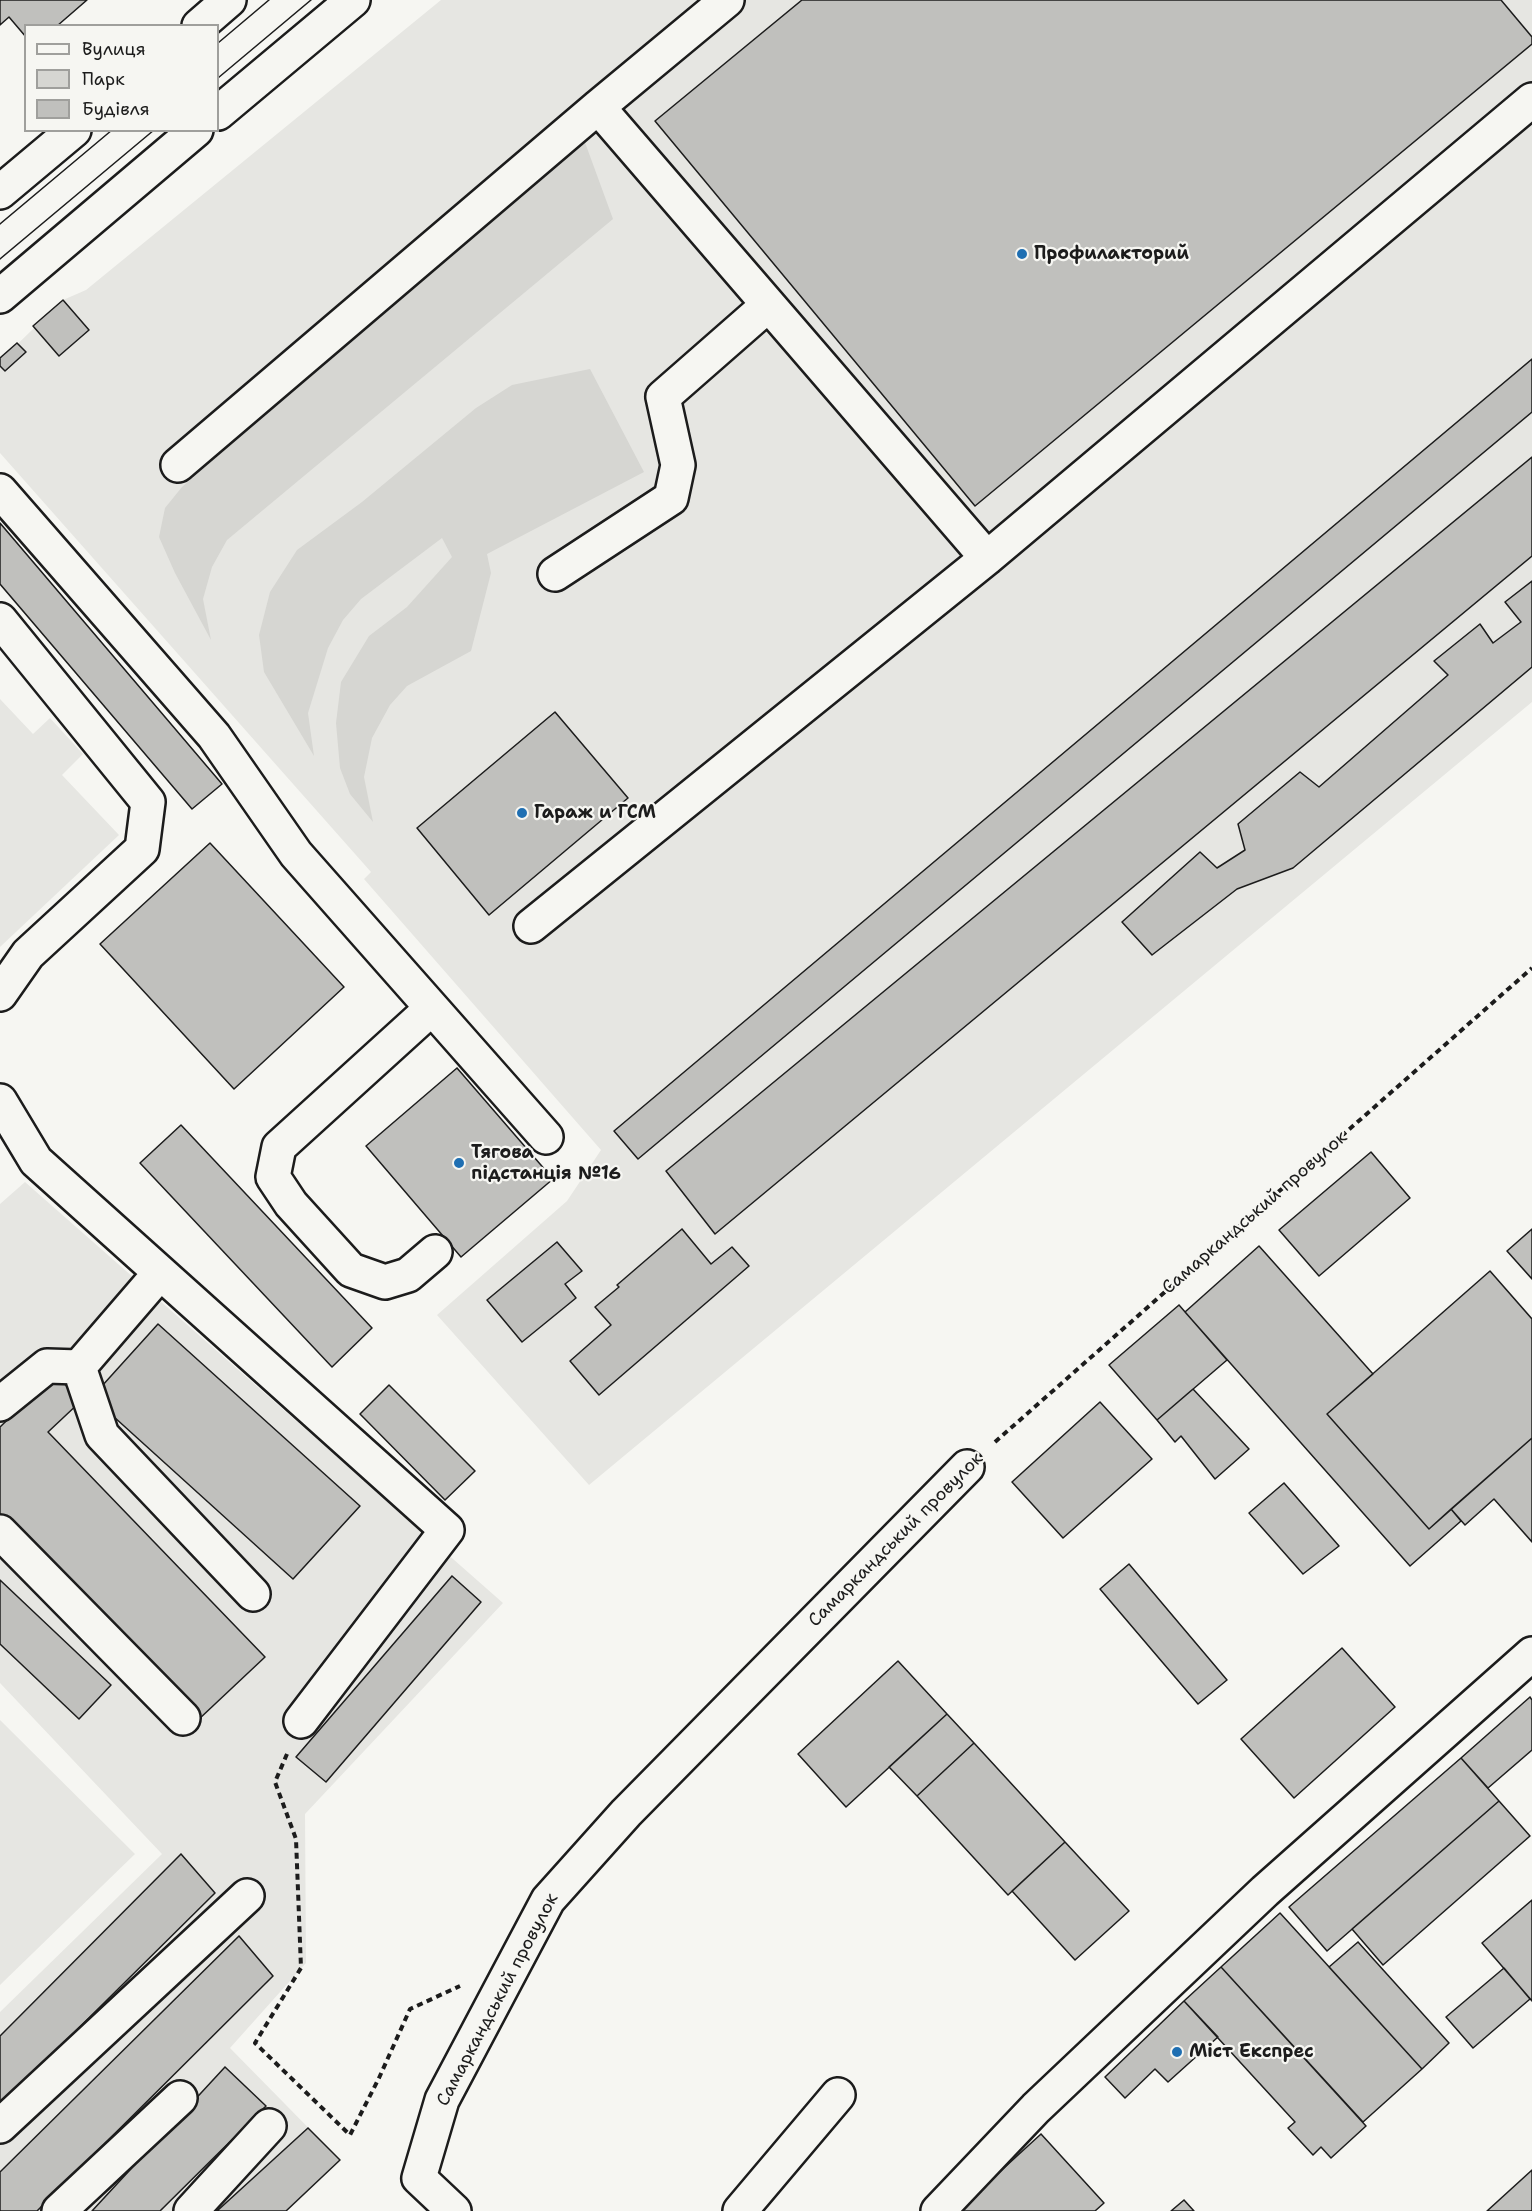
<!DOCTYPE html>
<html>
<head>
<meta charset="utf-8">
<style>
	body { margin:0 }
	#map { position:relative; width:1532px; height:2211px; overflow:hidden; background:#f6f6f2; font-family:"Shantell Sans",sans-serif }
	canvas { display:block }
	.legend { position:absolute; left:24px; top:24px; width:195px; height:108px; box-sizing:border-box; background:#f6f6f2; border:2px solid #9f9f9c; margin:0; padding:8px 10px; list-style:none; font-size:18px; color:#1c1c1c }
	.legend li { display:flex; align-items:center; gap:12px; height:30px }
	.legend b { width:30px; border:2px solid #9f9f9c }
</style>
</head>
<body>
<div id="map">
<canvas width="1532" height="2211"></canvas>
<ul class="legend">
<li><b style="height:8px;background:#f6f6f2"></b>Вулиця</li>
<li><b style="height:16px;background:#d6d6d2"></b>Парк</li>
<li><b style="height:16px;background:#c0c0bd"></b>Будівля</li>
</ul>
</div>
<script>
const g = document.querySelector('canvas').getContext('2d');
g.lineJoin = 'round';
function fill(path, color) {
  g.fillStyle = color;
  g.fill(path, 'evenodd');
}
function shape(rows) {
  const path = new Path2D();
  for (const r of rows) {
    path.moveTo(r[0], r[1]);
    for (let i = 2; i < r.length; i += 2) path.lineTo(r[i], r[i + 1]);
  }
  return path;
}
function trace(path, color, width, dash) {
  g.strokeStyle = color;
  g.lineWidth = width;
  g.lineCap = dash ? 'butt' : 'round';
  g.setLineDash(dash || []);
  g.stroke(path);
}
function drawText(font, color, halo, rows, align = 'center') {
  g.font = font + ' "Shantell Sans",sans-serif';
  g.lineWidth = 4.5;
  g.setLineDash([]);
  g.textBaseline = 'middle';
  g.strokeStyle = halo;
  g.fillStyle = color;
  for (const [text, x, y, turn = 0] of rows) {
    g.save();
    g.translate(x, y);
    g.rotate((+turn || 0) * Math.PI / 180);
    g.textAlign = isNaN(turn) ? turn : align;
    if (halo) g.strokeText(text, 0, 0);
    g.fillText(text, 0, 0);
    g.restore();
  }
}
fill(shape([
	[441,0,1532,0,1532,702,589,1485,437,1315,567,1201,601,1150,364,879,371,872,0,453,0,361,63,300,86,290],
	[0,699,33,734,50,718,83,754,62,775,119,835,0,947],
	[25,1182,503,1603,305,1814,306,1963,230,2048,340,2160,286,2211,0,2211,0,2012,162,1854,0,1683,0,1204],
	[0,1720,135,1854,0,1985]
]), '#e6e6e2');
fill(shape([
	[583,137,613,219,227,540,212,567,203,599,211,640,175,573,159,537,165,508,182,487],
	[590,369,644,472,487,554,491,573,471,651,407,686,390,705,372,738,364,777,373,822,350,794,340,768,336,723,341,682,369,636,407,607,452,557,442,538,361,599,343,620,328,648,308,713,314,756,264,672,259,635,270,592,297,550,362,502,476,408,512,385]
]), '#d6d6d2');
const building = shape([
	[0,0,87,0,57,26,26,26,26,37,9,17,0,25,0,0],
	[802,0,1501,0,1532,37,1532,44,975,506,655,121,802,0],
	[63,300,89,330,59,356,33,326,63,300],
	[17,343,26,352,5,371,0,366,0,358,17,343],
	[1532,359,1532,412,638,1159,614,1131,1532,359],
	[1532,457,1532,556,715,1234,666,1171,1532,457],
	[0,523,222,784,192,809,0,584,0,523],
	[1532,581,1532,667,1293,868,1237,889,1152,955,1122,922,1200,852,1217,868,1245,850,1238,824,1300,772,1319,787,1448,675,1434,661,1480,624,1493,643,1521,622,1505,602,1532,581],
	[555,712,628,798,489,915,417,828,555,712],
	[210,843,344,987,234,1089,100,944,210,843],
	[457,1068,553,1179,461,1257,366,1146,457,1068],
	[181,1125,372,1328,332,1367,140,1163,181,1125],
	[1371,1152,1410,1198,1319,1276,1279,1230,1371,1152],
	[682,1229,711,1264,732,1247,749,1266,599,1395,570,1361,611,1325,595,1307,619,1287,617,1285,682,1229],
	[1532,1229,1532,1279,1507,1251,1532,1229],
	[557,1242,582,1271,565,1284,576,1298,522,1342,487,1300,557,1242],
	[1259,1246,1373,1374,1327,1414,1429,1529,1451,1509,1461,1521,1410,1566,1185,1312,1259,1246],
	[1490,1271,1532,1319,1532,1438,1429,1529,1327,1414,1490,1271],
	[1179,1305,1227,1360,1157,1420,1109,1365,1179,1305],
	[158,1324,360,1506,293,1579,92,1397,158,1324],
	[55,1374,81,1401,48,1432,265,1657,198,1720,0,1515,0,1427,55,1374],
	[389,1385,475,1471,445,1500,360,1414,389,1385],
	[1193,1389,1249,1449,1215,1479,1181,1436,1175,1442,1157,1420,1193,1389],
	[1100,1402,1152,1459,1063,1538,1012,1482,1100,1402],
	[1532,1438,1532,1542,1494,1499,1465,1525,1451,1509,1532,1438],
	[1284,1483,1339,1546,1303,1574,1249,1513,1284,1483],
	[1129,1564,1227,1680,1198,1704,1100,1589,1129,1564],
	[452,1576,481,1602,326,1782,296,1757,452,1576],
	[0,1580,111,1685,79,1719,0,1644,0,1580],
	[1342,1648,1395,1707,1294,1798,1241,1739,1342,1648],
	[898,1661,947,1714,846,1807,798,1754,898,1661],
	[1530,1697,1532,1700,1532,1750,1488,1788,1461,1758,1530,1697],
	[947,1714,974,1743,917,1796,889,1767,947,1714],
	[974,1743,1065,1842,1008,1895,917,1796,974,1743],
	[1461,1758,1499,1801,1327,1951,1289,1907,1461,1758],
	[1499,1801,1530,1836,1383,1965,1352,1929,1499,1801],
	[1065,1842,1129,1911,1075,1960,1012,1891,1065,1842],
	[181,1854,215,1893,0,2106,0,2036,181,1854],
	[1532,1900,1532,2001,1482,1943,1532,1900],
	[1280,1913,1422,2069,1363,2122,1221,1967,1280,1913],
	[239,1936,273,1976,37,2211,0,2211,0,2172,239,1936],
	[1358,1942,1449,2043,1422,2069,1329,1967,1358,1942],
	[1221,1967,1366,2126,1331,2158,1321,2147,1313,2155,1288,2128,1295,2122,1184,2001,1221,1967],
	[1504,1968,1530,1999,1473,2048,1446,2017,1504,1968],
	[1184,2001,1218,2037,1168,2082,1155,2069,1125,2098,1105,2077,1184,2001],
	[225,2067,266,2106,160,2211,92,2211,225,2067],
	[308,2128,340,2160,286,2211,217,2211,308,2128],
	[1041,2134,1104,2203,1095,2211,957,2211,1041,2134],
	[1532,2170,1532,2211,1487,2211,1532,2170],
	[1184,2200,1194,2211,1171,2211,1184,2200]
]);
fill(building, '#c0c0bd');
trace(building, '#1c1c1c', 1.5);
const minor = shape([
	[199,26,229,0],
	[598,107,987,558],
	[218,113,353,0],
	[0,192,74,130],
	[0,296,196,130],
	[178,465,598,107,727,0],
	[0,491,214,736,296,854,546,1137],
	[555,574,671,498,678,465,663,397,768,305],
	[0,620,148,802,142,849,28,954,0,994],
	[531,926,987,558,1532,100],
	[432,1008,279,1147,273,1177,291,1204,351,1270,385,1282,408,1275,435,1252],
	[0,1101,36,1161,447,1530,301,1721],
	[160,1273,79,1367,102,1435,253,1594],
	[0,1404,47,1366,79,1367],
	[0,1532,183,1718],
	[0,2126,247,1896],
	[59,2211,180,2098],
	[191,2211,269,2126],
	[454,2211,419,2178,442,2100,548,1900,626,1813,967,1467],
	[740,2211,838,2095],
	[938,2211,1036,2108,1265,1891,1532,1654]
]);
trace(minor, '#1c1c1c', 38);
trace(shape([
	[995,1442,1532,968],
	[287,1754,275,1782,296,1839,301,1968,255,2043,350,2135,379,2078,410,2009,460,1986]
]), '#1c1c1c', 4, [6, 4.5]);
trace(minor, '#f6f6f2', 33);
trace(shape([
	[218,43,269,0],
	[218,78,311,0],
	[0,224,112,130],
	[0,259,154,130]
]), '#1c1c1c', 1.5);
for (const [x, y, r, color] of [
	[1022,254,6,"#1f6fb2"],
	[522,813,6,"#1f6fb2"],
	[459,1163,6,"#1f6fb2"],
	[1177,2052,6,"#1f6fb2"]
]) {
  const dot = new Path2D();
  dot.arc(x, y, r, 0, 2 * Math.PI);
  g.fillStyle = color;
  g.fill(dot);
  trace(dot, '#f6f6f2', 2);
}
drawText('bold 18px', '#1c1c1c', '#f6f6f2', [
	["Профилакторий",1034,254],
	["Гараж и ГСМ",534,813],
	["Тягова",471,1153],
	["пiдстанцiя №16",471,1174],
	["Міст Експрес",1189,2052]
], 'left');
drawText('18px', '#1c1c1c', '#f6f6f2', [
	["Самаркандський провулок",1255,1213,-41],
	["Самаркандський провулок",896,1540,-45],
	["Самаркандський провулок",498,2000,-62]
]);
</script>
</body>
</html>
